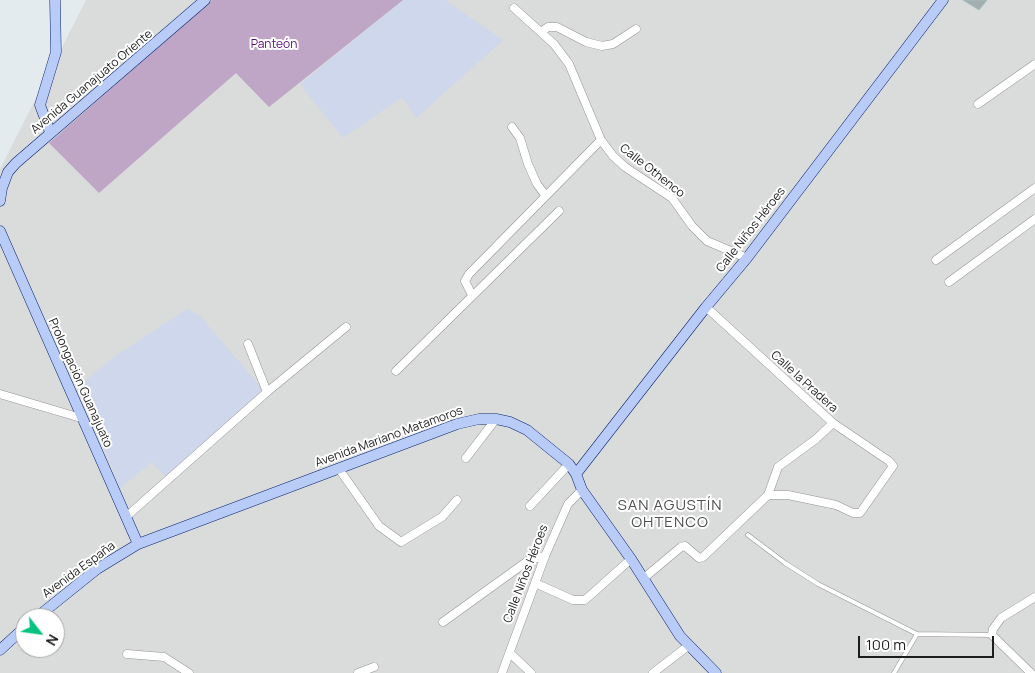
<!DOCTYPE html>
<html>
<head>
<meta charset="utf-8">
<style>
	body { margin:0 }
	#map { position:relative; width:1035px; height:673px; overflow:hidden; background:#e3ebee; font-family:Manrope,sans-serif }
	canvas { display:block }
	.north { position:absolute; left:15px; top:608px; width:50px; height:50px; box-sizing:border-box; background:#fff; border:1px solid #a5a5a5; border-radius:50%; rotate:120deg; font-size:14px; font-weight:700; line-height:20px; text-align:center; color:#1d1d1d }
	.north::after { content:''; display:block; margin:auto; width:18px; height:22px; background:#07c37e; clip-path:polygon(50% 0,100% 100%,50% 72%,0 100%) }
	.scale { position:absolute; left:858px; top:636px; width:136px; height:22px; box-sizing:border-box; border:2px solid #1d1d1d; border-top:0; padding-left:6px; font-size:15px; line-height:18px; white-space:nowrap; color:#1d1d1d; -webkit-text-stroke:4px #fff; paint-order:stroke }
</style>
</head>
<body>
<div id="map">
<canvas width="1035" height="673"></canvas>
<div class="north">N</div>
<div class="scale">100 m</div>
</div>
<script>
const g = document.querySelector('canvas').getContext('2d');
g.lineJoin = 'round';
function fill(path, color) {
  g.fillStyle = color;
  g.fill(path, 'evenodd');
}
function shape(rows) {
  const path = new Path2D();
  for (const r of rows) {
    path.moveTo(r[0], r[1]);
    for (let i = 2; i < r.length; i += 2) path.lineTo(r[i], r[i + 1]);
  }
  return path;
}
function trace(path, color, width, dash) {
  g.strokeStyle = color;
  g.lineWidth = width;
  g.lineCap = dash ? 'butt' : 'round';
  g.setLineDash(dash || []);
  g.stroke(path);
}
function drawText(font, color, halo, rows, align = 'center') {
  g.font = font + ' Manrope,sans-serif';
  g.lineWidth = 4;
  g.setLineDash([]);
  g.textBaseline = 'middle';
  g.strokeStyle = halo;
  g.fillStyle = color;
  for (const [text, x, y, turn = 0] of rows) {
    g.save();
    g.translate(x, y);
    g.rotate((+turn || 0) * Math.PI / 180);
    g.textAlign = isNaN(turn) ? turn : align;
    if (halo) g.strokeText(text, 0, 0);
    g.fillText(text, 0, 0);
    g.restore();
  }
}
fill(shape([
	[86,0,1035,0,1035,673,0,673,0,169],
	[25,618,55,618,55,648,25,648]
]), '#dadbdb');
fill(shape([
	[403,0,445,0,503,40,416,118,402,97,343,138,300,84],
	[187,309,200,316,265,392,168,480,152,462,120,488,79,386,117,355]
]), '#ced7ec');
fill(shape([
	[212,0,403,0,269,107,236,73,99,193,49,143]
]), '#bfa5c6');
const building = shape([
	[963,0,987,0,979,10,963,0]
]);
fill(building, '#a3afaf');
trace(building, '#a6bdbf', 1);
const lane = shape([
	[748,535,785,563,818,584,917,634,992,635],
	[894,673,917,634]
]);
const street = shape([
	[514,8,554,44,569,64,601,140,613,156,625,167,672,198,692,226,707,241,747,258],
	[541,32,548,27,557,27,586,42,602,46,613,44,636,29],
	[978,104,1035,64],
	[512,127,520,138,528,164,537,184,545,195],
	[936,260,1035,188],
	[949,282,1035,219],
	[472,295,465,281,469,274,601,140],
	[706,307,833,423,889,461,893,466,860,513,853,513,836,505,788,495,768,495,778,467,816,439,833,423],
	[248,344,267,392],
	[396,371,559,211],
	[0,394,81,418],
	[466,458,496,419],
	[339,469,379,526,401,542,442,517,457,500],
	[530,506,569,464],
	[127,516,267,392,346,327],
	[644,578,681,547,685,546,699,558,703,557,768,495],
	[535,583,573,600,585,600,631,559],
	[443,622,529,560,545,556],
	[510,653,531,673],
	[127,654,164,657,189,673],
	[358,673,374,667],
	[502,673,545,556,568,504,582,490],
	[653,673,688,646],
	[1031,673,992,635,993,629,1001,618,1035,597]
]);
const secondary = shape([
	[50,132,40,105,56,52,55,0],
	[0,201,2,188,8,172,16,163,205,0],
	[0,231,138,544],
	[576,474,706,307,747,258,943,0],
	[36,618,97,569,138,544,457,424,479,419,496,419,510,422,527,430,569,464,576,474,582,490,631,559,680,636,716,673],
	[0,650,25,627]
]);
trace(lane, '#949494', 5);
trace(street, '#949494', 9);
trace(secondary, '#08236f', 11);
trace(lane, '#fff', 4);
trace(street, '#fff', 8);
trace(secondary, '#b8ccf7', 10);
drawText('12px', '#5a0f77', '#fff', [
	["Panteón",274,45]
]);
drawText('12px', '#1d1d1d', '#fff', [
	["Avenida Guanajuato Oriente",92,82,-40],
	["Calle Othenco",652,171,38],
	["Calle Niños Héroes",751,230,-52],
	["Calle la Pradera",804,382,42],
	["Prolongación Guanajuato",80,383,66],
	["Avenida Mariano Matamoros",389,437,-20],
	["Avenida España",79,570,-36],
	["Calle Niños Héroes",526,574,-69]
]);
g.letterSpacing = '1px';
drawText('15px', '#505050', '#fff', [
	["SAN AGUSTÍN",670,506],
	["OHTENCO",670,523]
]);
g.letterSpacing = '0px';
</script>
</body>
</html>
